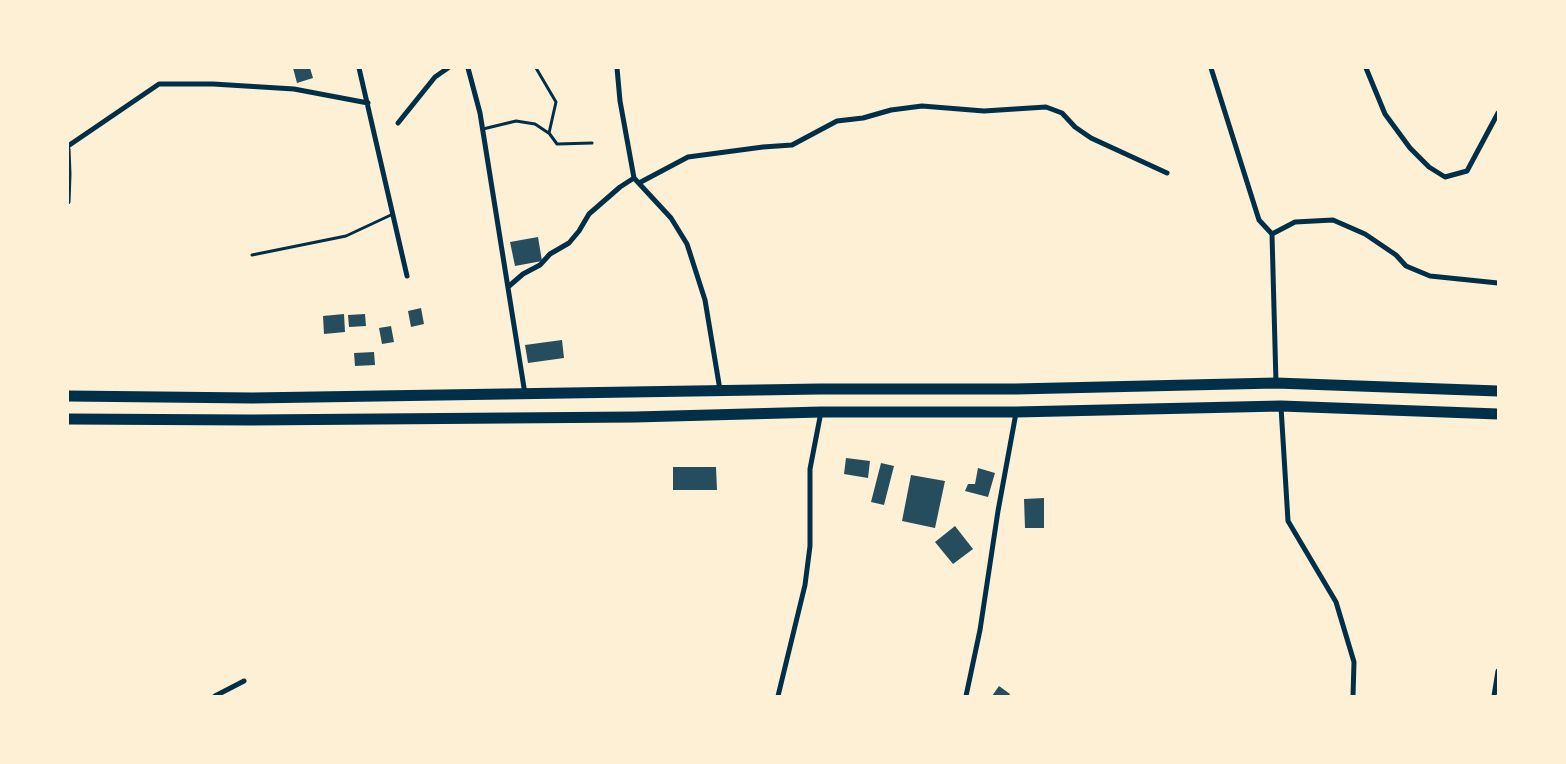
<!DOCTYPE html>
<html>
<head>
<meta charset="utf-8">
<style>
	body { margin:0 }
	#map { position:relative; width:1566px; height:764px; overflow:hidden; background:#fdf0d5; font-family:Commissioner,sans-serif }
	canvas { display:block }
	.frame { position:absolute; inset:0; border:69px solid #fdf0d5; pointer-events:none }
</style>
</head>
<body>
<div id="map">
<canvas width="1566" height="764"></canvas>
<div class="frame"></div>
</div>
<script>
const g = document.querySelector('canvas').getContext('2d');
g.lineJoin = 'round';
function fill(path, color) {
  g.fillStyle = color;
  g.fill(path, 'evenodd');
}
function shape(rows) {
  const path = new Path2D();
  for (const r of rows) {
    path.moveTo(r[0], r[1]);
    for (let i = 2; i < r.length; i += 2) path.lineTo(r[i], r[i + 1]);
  }
  return path;
}
function trace(path, color, width, dash) {
  g.strokeStyle = color;
  g.lineWidth = width;
  g.lineCap = dash ? 'butt' : 'round';
  g.setLineDash(dash || []);
  g.stroke(path);
}
fill(shape([
	[293,68,310,68,313,78,297,83],
	[538,237,542,261,515,266,510,242],
	[421,308,424,324,411,327,408,311],
	[344,314,345,332,324,334,323,316],
	[365,314,366,326,349,327,348,315],
	[391,326,394,342,382,344,379,328],
	[562,340,564,358,528,363,525,345],
	[374,352,375,365,355,366,354,353],
	[846,458,870,461,868,478,844,474],
	[881,463,894,466,884,505,871,502],
	[673,467,716,467,717,490,673,490],
	[978,468,995,473,988,497,965,491,968,484,975,484],
	[911,475,945,481,935,528,902,521],
	[1044,498,1044,528,1025,528,1024,499],
	[955,526,973,549,953,564,935,542],
	[999,686,1010,694,1009,696,992,696]
]), '#264d5e');
trace(shape([
	[536,68,556,102,549,133,557,144,592,143],
	[483,129,516,121,535,124,550,134],
	[252,255,346,236,393,214]
]), '#003049', 3);
trace(shape([
	[359,68,407,276],
	[468,68,480,113,525,394],
	[617,68,620,101,634,178,671,218,687,244,705,300,720,390],
	[1211,68,1259,220,1272,234,1276,383],
	[1366,68,1385,114,1410,148,1429,167,1445,177,1467,171,1498,113],
	[398,123,435,77,448,68],
	[68,146,159,84,213,84,294,89,368,103],
	[68,149,69,174,68,202],
	[639,183,688,157,763,147,792,145,837,121,863,118,891,110,922,106,984,111,1046,107,1062,113,1075,127,1091,138,1167,173],
	[1272,234,1295,222,1333,220,1365,234,1396,255,1406,266,1430,276,1498,283],
	[508,287,523,274,540,265,550,254,569,243,579,231,589,214,620,187,634,178],
	[1281,407,1288,521,1336,602,1354,662,1353,696],
	[215,696,244,681],
	[778,696,805,585,810,546,810,469,821,412],
	[966,696,980,630,998,511,1016,413],
	[1494,696,1498,671]
]), '#003049', 5);
trace(shape([
	[68,396,252,398,820,389,1016,389,1276,383,1498,391],
	[68,419,251,420,635,417,821,412,1016,412,1281,406,1498,414]
]), '#003049', 11);
</script>
</body>
</html>
